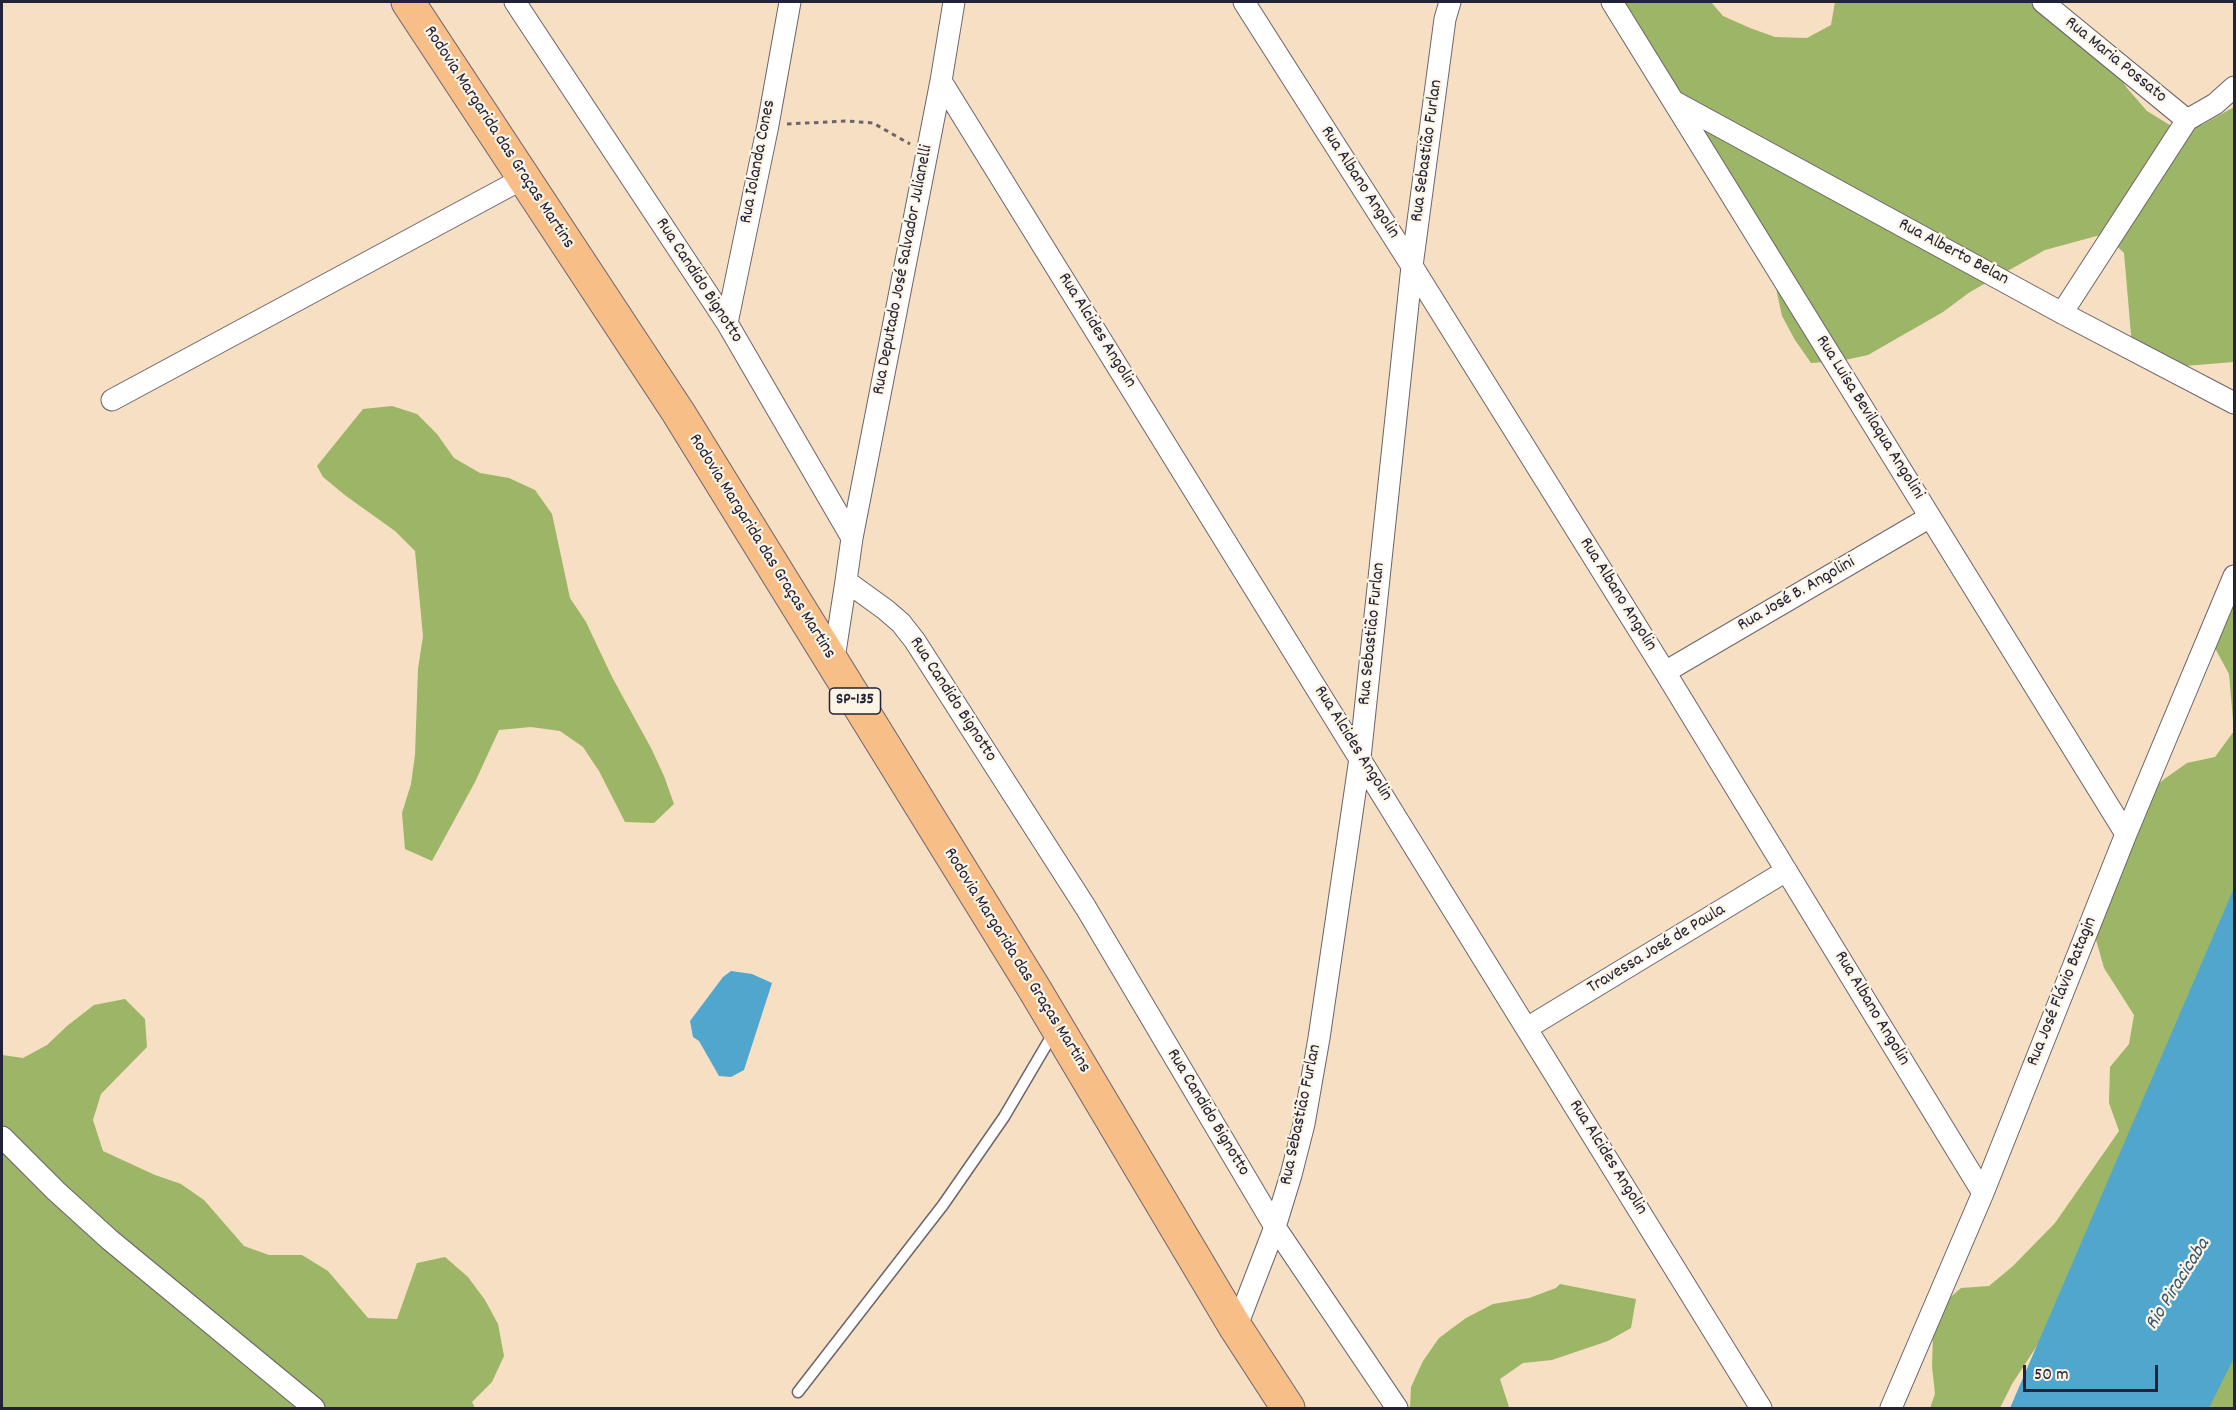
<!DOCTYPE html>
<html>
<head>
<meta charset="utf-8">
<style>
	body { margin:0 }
	#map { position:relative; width:2236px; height:1410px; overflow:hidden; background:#f6dfc3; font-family:Dekko,sans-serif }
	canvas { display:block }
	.frame { position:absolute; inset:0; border:3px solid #22223b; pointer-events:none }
	.scale { position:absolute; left:2023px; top:1365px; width:135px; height:27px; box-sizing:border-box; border:3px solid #22223b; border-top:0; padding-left:8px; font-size:18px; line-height:21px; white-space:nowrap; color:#22223b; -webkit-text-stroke:4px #fcf5e5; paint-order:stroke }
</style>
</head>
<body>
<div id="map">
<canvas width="2236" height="1410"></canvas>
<div class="frame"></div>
<div class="scale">50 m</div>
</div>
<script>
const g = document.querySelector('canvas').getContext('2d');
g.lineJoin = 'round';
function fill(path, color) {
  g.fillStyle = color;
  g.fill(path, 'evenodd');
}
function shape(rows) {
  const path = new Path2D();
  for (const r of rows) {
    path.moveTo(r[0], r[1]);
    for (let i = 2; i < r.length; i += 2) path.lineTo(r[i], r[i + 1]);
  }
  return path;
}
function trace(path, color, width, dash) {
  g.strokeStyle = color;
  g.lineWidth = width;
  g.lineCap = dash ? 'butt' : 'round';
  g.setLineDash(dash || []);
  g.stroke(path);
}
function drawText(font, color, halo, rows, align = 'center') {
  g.font = font + ' Dekko,sans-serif';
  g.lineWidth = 4.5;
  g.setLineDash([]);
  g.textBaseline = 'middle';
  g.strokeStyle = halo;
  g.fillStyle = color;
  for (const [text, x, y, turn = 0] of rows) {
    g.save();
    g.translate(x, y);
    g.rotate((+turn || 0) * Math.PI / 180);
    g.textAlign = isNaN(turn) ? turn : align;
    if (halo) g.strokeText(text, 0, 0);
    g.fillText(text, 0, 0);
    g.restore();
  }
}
fill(shape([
	[1625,2,1711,2,1723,16,1750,28,1775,37,1807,38,1831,25,1835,2,2035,2,2111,65,2127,88,2147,111,2173,127,2202,125,2234,107,2234,362,2184,366,2132,346,2124,253,2104,234,2045,250,1970,292,1943,312,1868,355,1840,361,1811,363,1795,340,1782,316,1776,288,1766,260,1628,28],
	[392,406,417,414,437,434,454,458,480,473,509,478,535,490,552,514,570,598,586,622,612,677,651,748,664,776,674,804,654,823,625,822,599,771,583,747,560,731,531,727,499,730,475,782,432,861,405,849,402,813,411,784,415,755,418,669,423,636,415,551,395,531,346,496,323,477,317,466,363,409],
	[2234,570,2234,955,2044,1335,2012,1384,2000,1408,1930,1408,1935,1394,1932,1366,1933,1337,1938,1308,1961,1288,1989,1286,2013,1266,2055,1223,2119,1131,2109,1103,2110,1067,2129,1044,2134,1015,2104,968,2095,936,2143,799,2163,780,2187,763,2215,757,2234,731,2229,674,2216,650,2210,618],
	[125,999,145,1019,147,1047,101,1094,93,1120,103,1151,155,1175,181,1184,204,1200,244,1246,269,1255,302,1255,328,1271,368,1318,397,1319,417,1263,445,1257,468,1277,485,1300,498,1324,504,1356,492,1382,472,1402,475,1408,2,1408,2,1055,23,1058,47,1045,67,1026,94,1005],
	[1560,1284,1636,1299,1631,1328,1608,1341,1552,1360,1523,1363,1500,1379,1509,1407,1512,1408,1410,1408,1411,1387,1423,1361,1439,1338,1466,1318,1493,1304,1529,1298,1556,1288],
	[2234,1330,2234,1408,2184,1408]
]), '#9db566');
fill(shape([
	[2234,888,2234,1358,2209,1408,2010,1408],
	[731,971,752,974,772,983,744,1070,731,1077,719,1076,699,1041,693,1037,690,1021,723,977]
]), '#51a6cd');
const lane = shape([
	[798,1392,943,1205,1004,1117,1054,1032]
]);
const street = shape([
	[515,2,727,323,852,538],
	[954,2,941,81,852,538,846,581,886,610,901,623,915,641,1086,908,1275,1227,1397,1408],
	[1244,2,1412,266,1665,672,1983,1193],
	[1612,2,2126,834],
	[2043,2,2187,120],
	[941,81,1761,1408],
	[1675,102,2062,313,2234,403],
	[2062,313,2187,120,2215,104,2234,87],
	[727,323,768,125,790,2],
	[112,400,524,178],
	[833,665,846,581],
	[1665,672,1930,517],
	[1527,1028,1786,871],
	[2,1137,56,1191,110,1240,314,1408],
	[1236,1328,1275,1227,1291,1175,1304,1124,1319,1038,1360,758,1412,266,1445,19,1450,2],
	[1891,1408,1983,1193,2126,834,2234,576]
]);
const primary = shape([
	[408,2,678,412,1035,990,1236,1328,1288,1408]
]);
trace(lane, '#6c646b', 13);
trace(street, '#6c646b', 23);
trace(primary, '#6c646b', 35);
trace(shape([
	[787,124,847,121,873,123,910,144]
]), '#6c646b', 3, [4.5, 4.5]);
trace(lane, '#fff', 10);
trace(street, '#fff', 21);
trace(primary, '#f7be88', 33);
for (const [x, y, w] of [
	[855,701,51]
]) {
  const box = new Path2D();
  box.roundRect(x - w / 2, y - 13, w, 26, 4.5);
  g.fillStyle = '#fcf5e5';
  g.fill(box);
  trace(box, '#22223b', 1.5);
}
drawText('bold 16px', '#22223b', null, [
	["SP-135",855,701]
]);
drawText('18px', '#22223b', '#fcf5e5', [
	["Rua Maria Possato",2115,61,39],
	["Rodovia Margarida das Graças Martins",498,138,57],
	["Rua Sebastião Furlan",1428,151,-82],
	["Rua Iolanda Cones",759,162,-79],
	["Rua Albano Angolin",1359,183,57],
	["Rua Alberto Belan",1953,253,28],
	["Rua Deputado José Salvador Julianelli",904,270,-79],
	["Rua Candido Bignotto",698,281,57],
	["Rua Alcides Angolin",1096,331,58],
	["Rua Luisa Bevilaqua Angolini",1869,418,58],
	["Rodovia Margarida das Graças Martins",761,547,58],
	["Rua Albano Angolin",1617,595,58],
	["Rua José B. Angolini",1797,595,-30],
	["Rua Sebastião Furlan",1373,634,-84],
	["Rua Candido Bignotto",952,700,57],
	["Rua Alcides Angolin",1352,744,58],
	["Travessa José de Paula",1657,950,-31],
	["Rodovia Margarida das Graças Martins",1016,961,58],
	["Rua José Flávio Batagin",2063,992,-68],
	["Rua Albano Angolin",1871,1009,59],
	["Rua Candido Bignotto",1207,1113,59],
	["Rua Sebastião Furlan",1302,1115,-78],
	["Rua Alcides Angolin",1607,1158,58]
]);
drawText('italic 20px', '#355775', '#fcf5e5', [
	["Rio Piracicaba",2179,1285,-58]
]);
</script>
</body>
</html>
